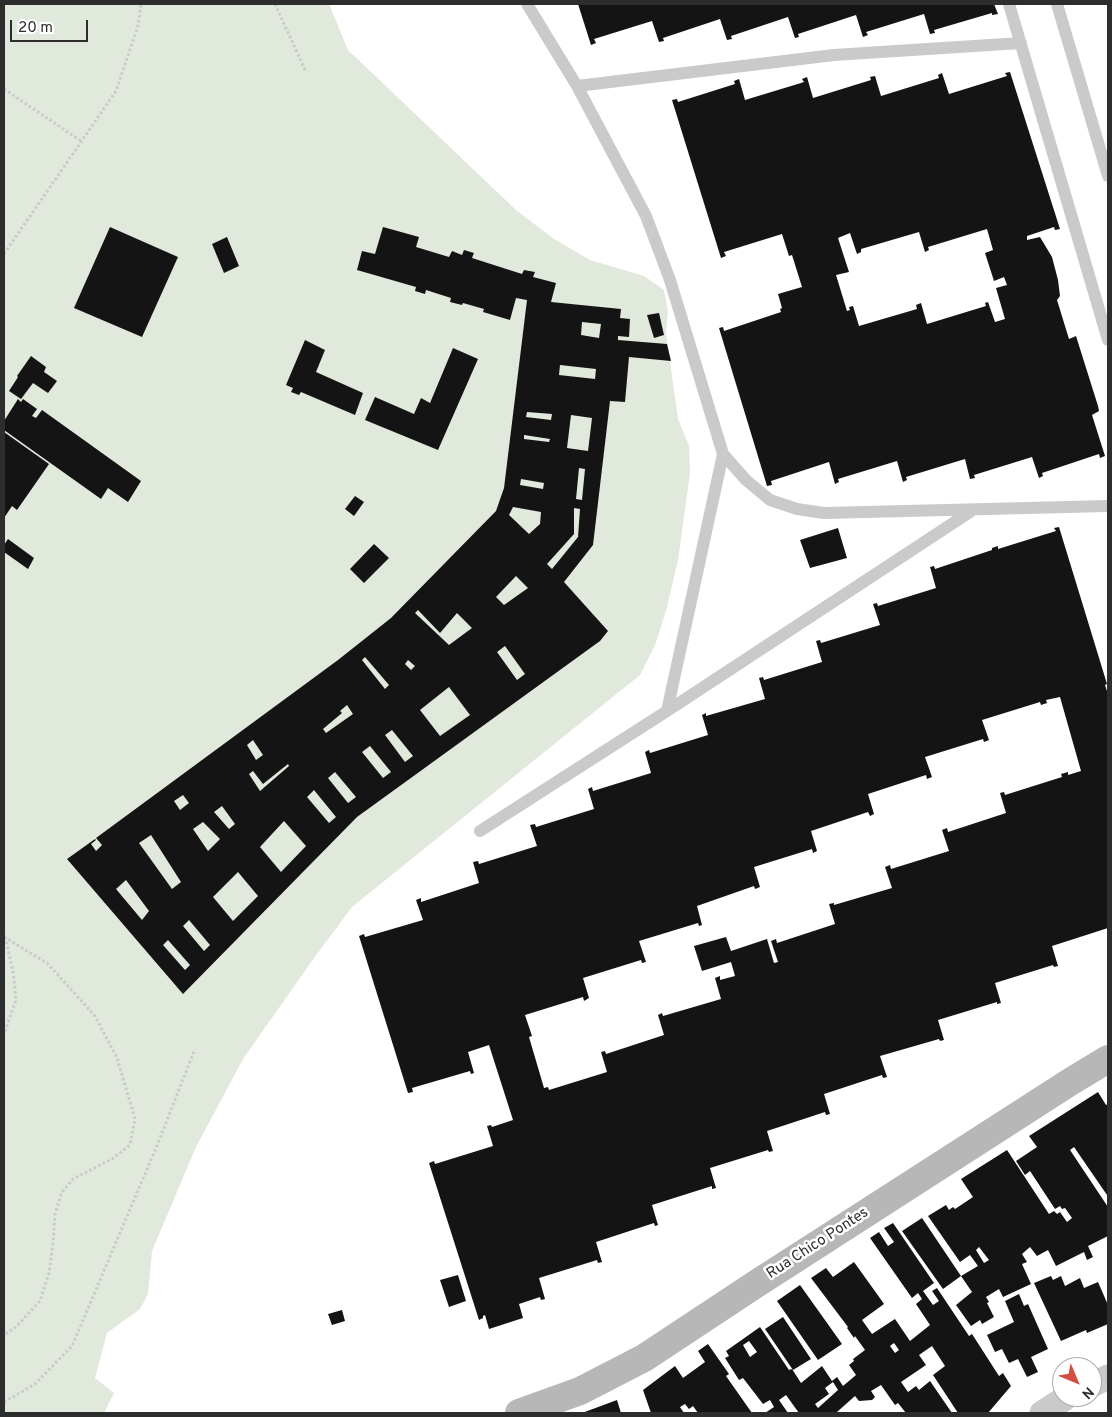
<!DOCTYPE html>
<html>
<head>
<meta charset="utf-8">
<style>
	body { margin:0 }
	#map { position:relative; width:1112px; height:1417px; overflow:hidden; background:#fff; font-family:Overpass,sans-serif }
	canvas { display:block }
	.frame { position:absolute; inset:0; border:5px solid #2d2d2d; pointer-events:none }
	.north { position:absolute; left:1052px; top:1357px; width:50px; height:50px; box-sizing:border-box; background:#fff; border:1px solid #ababab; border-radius:50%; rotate:135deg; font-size:14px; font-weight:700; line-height:20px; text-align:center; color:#2d2d2d }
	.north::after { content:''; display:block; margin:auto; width:18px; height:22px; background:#d34f40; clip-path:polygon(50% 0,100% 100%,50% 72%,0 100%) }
	.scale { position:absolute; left:10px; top:20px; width:78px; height:22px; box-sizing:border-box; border:2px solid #2d2d2d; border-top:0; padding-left:6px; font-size:15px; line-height:18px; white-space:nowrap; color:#2d2d2d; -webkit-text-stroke:4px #fff; paint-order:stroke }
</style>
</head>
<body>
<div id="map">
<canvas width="1112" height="1417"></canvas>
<div class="frame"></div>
<div class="north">N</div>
<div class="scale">20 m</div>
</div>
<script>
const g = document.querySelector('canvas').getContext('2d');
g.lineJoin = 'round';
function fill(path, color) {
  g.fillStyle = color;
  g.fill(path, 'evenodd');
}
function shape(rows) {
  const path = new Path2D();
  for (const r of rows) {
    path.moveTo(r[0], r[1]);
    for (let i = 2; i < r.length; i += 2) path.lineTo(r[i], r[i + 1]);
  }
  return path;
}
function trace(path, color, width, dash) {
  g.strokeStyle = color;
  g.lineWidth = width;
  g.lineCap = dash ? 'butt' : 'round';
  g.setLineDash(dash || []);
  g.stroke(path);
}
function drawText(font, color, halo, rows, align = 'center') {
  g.font = font + ' Overpass,sans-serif';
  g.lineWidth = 5;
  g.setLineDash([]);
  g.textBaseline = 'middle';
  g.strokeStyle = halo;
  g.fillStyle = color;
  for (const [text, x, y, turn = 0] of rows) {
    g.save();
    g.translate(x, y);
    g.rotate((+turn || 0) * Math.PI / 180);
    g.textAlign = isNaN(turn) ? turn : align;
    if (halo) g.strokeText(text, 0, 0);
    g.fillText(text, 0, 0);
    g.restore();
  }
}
fill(shape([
	[4,4,329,4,348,50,516,210,554,239,590,260,644,276,664,290,668,311,666,333,678,419,689,446,690,473,678,560,666,611,655,645,640,675,352,907,314,958,243,1059,196,1147,152,1251,148,1294,140,1309,107,1333,95,1378,114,1393,104,1413,4,1413]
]), '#e0e9dc');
fill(shape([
	[578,4,994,4,998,14,992,15,992,13,934,30,935,33,930,34,924,14,866,32,868,35,863,37,856,15,798,34,799,37,795,38,788,17,731,36,732,39,727,40,720,19,663,38,664,41,659,42,652,21,594,39,596,43,591,45],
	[1010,72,1060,229,1055,230,1054,227,1027,236,1027,240,1040,237,1052,257,1058,280,1060,296,1057,300,1069,339,1076,336,1098,406,1099,411,1092,415,1105,456,1100,458,1099,454,1042,473,1043,476,1039,478,1032,457,974,475,975,478,970,479,965,459,906,477,907,480,903,482,897,461,838,479,839,482,835,484,829,462,771,481,772,485,767,486,719,328,723,327,724,331,781,312,780,309,782,308,778,294,802,287,792,255,789,256,782,234,724,252,726,256,721,258,672,100,677,99,678,102,735,84,734,81,739,79,745,100,801,83,804,82,802,79,807,77,813,98,871,80,870,77,875,76,881,96,939,78,938,75,942,73,949,94,1007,76,1005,73],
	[987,229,993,250,985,253,994,281,1004,277,1007,285,996,288,1005,319,995,322,988,302,985,303,986,306,927,324,921,303,916,305,917,309,859,326,853,306,849,307,850,310,847,311,836,275,849,272,838,238,850,233,857,254,861,252,861,249,919,232,925,252,929,250,928,247],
	[110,227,178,257,142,337,74,308],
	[383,227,419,237,416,247,449,257,452,251,462,255,464,250,474,253,472,258,522,274,524,270,535,272,533,277,556,283,551,302,621,309,620,318,630,319,629,337,618,336,618,340,667,344,671,361,629,357,625,402,610,401,593,545,564,582,608,631,600,641,357,817,183,994,67,859,95,839,96,840,91,844,96,851,102,845,96,838,338,660,391,618,496,511,504,488,527,300,516,298,510,320,483,312,484,309,463,303,462,305,450,302,451,298,426,290,425,294,415,291,416,287,357,270,362,251,375,254],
	[582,322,601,324,599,338,581,335],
	[560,365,596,369,595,379,559,375],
	[527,412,552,414,551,420,526,417],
	[571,415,592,418,588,451,567,448],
	[524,435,550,439,549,442,524,439],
	[579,468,585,469,582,500,576,499],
	[521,479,544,483,543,489,520,485],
	[513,507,541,512,540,524,529,534,509,515],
	[574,508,580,509,578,537,552,569,547,564,574,534],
	[516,576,528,588,504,605,496,597],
	[418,610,440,633,457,613,472,628,449,645,415,613],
	[505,646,525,674,517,680,497,652],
	[365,657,389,685,385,689,362,660],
	[408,660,415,666,411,670,405,664],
	[449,687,470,715,440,736,420,710],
	[347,705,353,714,326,733,323,729,342,713,340,711],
	[392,730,413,756,405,762,385,735],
	[253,740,263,755,256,760,247,745],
	[370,746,391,772,383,778,362,752],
	[288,764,289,766,260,791,249,774,253,771,263,784],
	[335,772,356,797,348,803,328,778],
	[314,790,336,817,329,823,307,797],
	[183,795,189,803,180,810,174,801],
	[222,806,235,824,229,829,214,812],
	[284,821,306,846,281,872,260,847],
	[203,822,220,839,208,851,193,829],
	[151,835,181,882,172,889,139,843],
	[238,872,258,896,233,921,213,897],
	[126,880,149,911,142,920,116,889],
	[189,920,210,945,204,951,183,926],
	[168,940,190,965,185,970,163,945],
	[227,237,239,266,224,273,212,244],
	[659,313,664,335,654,338,647,315],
	[305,340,325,350,316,372,363,393,355,415,301,392,299,395,291,392,293,388,286,385],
	[453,348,478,359,438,450,365,420,375,397,414,414,421,398,430,403],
	[31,356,46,367,44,372,57,381,48,393,33,383,21,399,9,391,18,377,17,376],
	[18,399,21,402,23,399,37,409,32,416,36,418,42,410,141,481,128,502,108,488,101,499,4,430,4,421],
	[4,432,49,464,17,510,12,506,4,518],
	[355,496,364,502,354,516,345,509],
	[1059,527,1107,684,1105,685,1108,694,1108,928,1052,946,1058,966,1054,967,1053,965,995,983,1001,1003,997,1004,997,1002,938,1020,944,1040,940,1041,939,1039,880,1056,887,1077,883,1078,882,1075,824,1094,830,1114,826,1115,825,1112,767,1131,773,1151,769,1152,768,1150,710,1168,716,1188,712,1189,712,1186,652,1205,658,1225,655,1226,654,1223,596,1242,602,1262,598,1263,597,1260,539,1278,545,1299,541,1300,540,1297,519,1304,523,1318,489,1329,485,1315,483,1316,483,1318,479,1320,429,1163,434,1161,435,1164,493,1146,487,1126,491,1125,492,1127,513,1120,489,1045,468,1052,474,1073,471,1074,470,1071,412,1088,413,1092,408,1093,359,936,364,934,365,937,423,920,416,900,421,898,421,902,479,883,473,862,478,861,479,864,537,846,530,825,535,824,536,827,594,809,588,789,592,787,593,791,651,773,645,752,649,750,650,753,708,735,702,715,706,713,706,716,765,699,759,678,763,677,764,680,822,662,816,641,820,640,821,643,880,625,873,604,877,603,878,606,936,588,930,567,934,566,935,569,992,550,992,548,998,546,998,549,1056,531,1054,528],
	[1060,697,1081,771,1068,775,1068,772,1061,774,1062,777,1005,795,1004,792,1000,793,1006,813,948,832,947,828,942,830,949,851,891,869,890,865,885,867,892,888,834,905,834,903,829,904,835,924,777,943,776,939,771,941,778,962,774,963,767,939,731,951,726,937,694,946,702,971,731,962,735,976,720,980,720,976,715,978,721,999,663,1016,662,1013,658,1015,664,1035,606,1054,605,1051,601,1052,607,1072,549,1090,548,1087,544,1088,529,1037,532,1036,525,1015,583,997,584,1001,589,998,583,978,641,960,642,963,646,962,639,941,698,923,699,926,702,925,697,906,754,886,755,889,760,887,754,867,812,849,813,853,817,851,811,831,868,812,870,816,874,814,868,794,926,775,927,779,932,777,925,757,983,739,984,742,989,740,982,720,1040,702,1041,705,1047,703,1046,700],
	[838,528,847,558,810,568,800,540],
	[8,539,34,558,28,569,4,552,4,545],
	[374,544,389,558,364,583,350,569],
	[1098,1092,1106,1105,1108,1104,1108,1195,1107,1195,1074,1147,1070,1150,1108,1207,1108,1236,1088,1246,1093,1257,1087,1260,1084,1252,1056,1266,1048,1250,1037,1256,1030,1247,1022,1254,1027,1262,1022,1264,1031,1284,1003,1297,999,1289,986,1297,989,1302,987,1303,994,1317,982,1324,980,1320,971,1326,956,1305,972,1292,961,1276,943,1289,902,1231,922,1218,961,1276,978,1266,970,1255,960,1262,928,1216,946,1205,949,1210,953,1207,955,1209,973,1197,961,1179,1007,1150,1049,1214,1054,1211,1057,1214,1060,1212,1067,1222,1072,1218,1065,1208,1062,1209,1060,1206,1055,1209,1030,1171,1025,1175,1016,1161,1037,1147,1029,1136],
	[979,1247,989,1260,984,1263,976,1250],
	[893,1223,934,1283,923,1291,933,1305,939,1301,932,1291,937,1288,969,1336,972,1334,999,1376,1003,1373,1011,1386,988,1413,958,1413,933,1375,945,1366,932,1346,919,1355,926,1365,901,1382,908,1392,916,1386,919,1390,930,1381,952,1413,906,1413,898,1403,895,1405,881,1385,871,1391,875,1397,872,1400,859,1401,855,1396,837,1412,838,1413,799,1413,786,1395,779,1400,788,1413,765,1413,774,1407,770,1400,763,1404,743,1378,739,1380,725,1358,729,1356,726,1351,760,1327,789,1370,792,1369,801,1383,822,1366,832,1381,837,1377,843,1386,856,1375,849,1365,854,1361,853,1359,865,1350,855,1336,854,1338,847,1328,848,1327,811,1278,826,1268,833,1277,854,1262,882,1301,884,1304,862,1320,872,1334,895,1319,910,1341,930,1325,916,1304,922,1299,918,1293,912,1298,870,1238,879,1232,888,1246,894,1242,884,1228],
	[749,1341,757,1352,750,1357,743,1345],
	[894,1343,899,1350,895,1353,890,1346],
	[833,1382,838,1390,818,1408,815,1404,829,1394,825,1388],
	[458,1275,466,1301,449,1307,440,1280],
	[1051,1276,1053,1280,1061,1276,1065,1286,1080,1278,1084,1288,1098,1282,1108,1305,1108,1324,1087,1333,1086,1330,1061,1341,1034,1283],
	[800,1285,842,1344,818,1360,777,1301],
	[1019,1294,1024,1306,1028,1304,1048,1349,1031,1357,1038,1372,1027,1377,1018,1359,1009,1363,1002,1349,995,1352,987,1335,1014,1322,1005,1301],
	[342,1310,345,1321,332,1325,328,1314],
	[783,1317,811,1359,793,1370,765,1329],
	[708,1344,729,1374,726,1376,752,1413,698,1413,693,1406,689,1409,685,1404,680,1407,684,1413,651,1413,643,1390,675,1366,683,1378,705,1362,698,1351],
	[617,1400,621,1413,582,1413]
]), '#141414');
trace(shape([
	[275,4,306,72],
	[4,89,81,141],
	[4,254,116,91,138,26,141,4],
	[4,932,13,971,16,1000,4,1034],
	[4,937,47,963,95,1016,117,1058,135,1119,130,1145,112,1159,73,1179,62,1192,55,1214,53,1243,49,1273,40,1301,17,1326,4,1335],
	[4,1402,35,1384,72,1346,156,1148,195,1049]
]), '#cacaca', 3, [2.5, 2.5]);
trace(shape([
	[527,4,577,86,646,216,670,280,723,454,746,480,770,500,797,509,824,513,1108,506],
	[1009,4,1108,340],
	[1057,4,1108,176],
	[577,86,834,55,1021,43],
	[667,711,973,510],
	[480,831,667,711,723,454]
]), '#cacaca', 12);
trace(shape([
	[1092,1385,1108,1377],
	[1042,1413,1067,1397]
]), '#cacaca', 25);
trace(shape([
	[519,1413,580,1391,644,1358,756,1284,1070,1082,1108,1059]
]), '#b7b7b7', 28);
drawText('15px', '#2d2d2d', '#fff', [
	["Rua Chico Pontes",818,1244,-33]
]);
</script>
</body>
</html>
